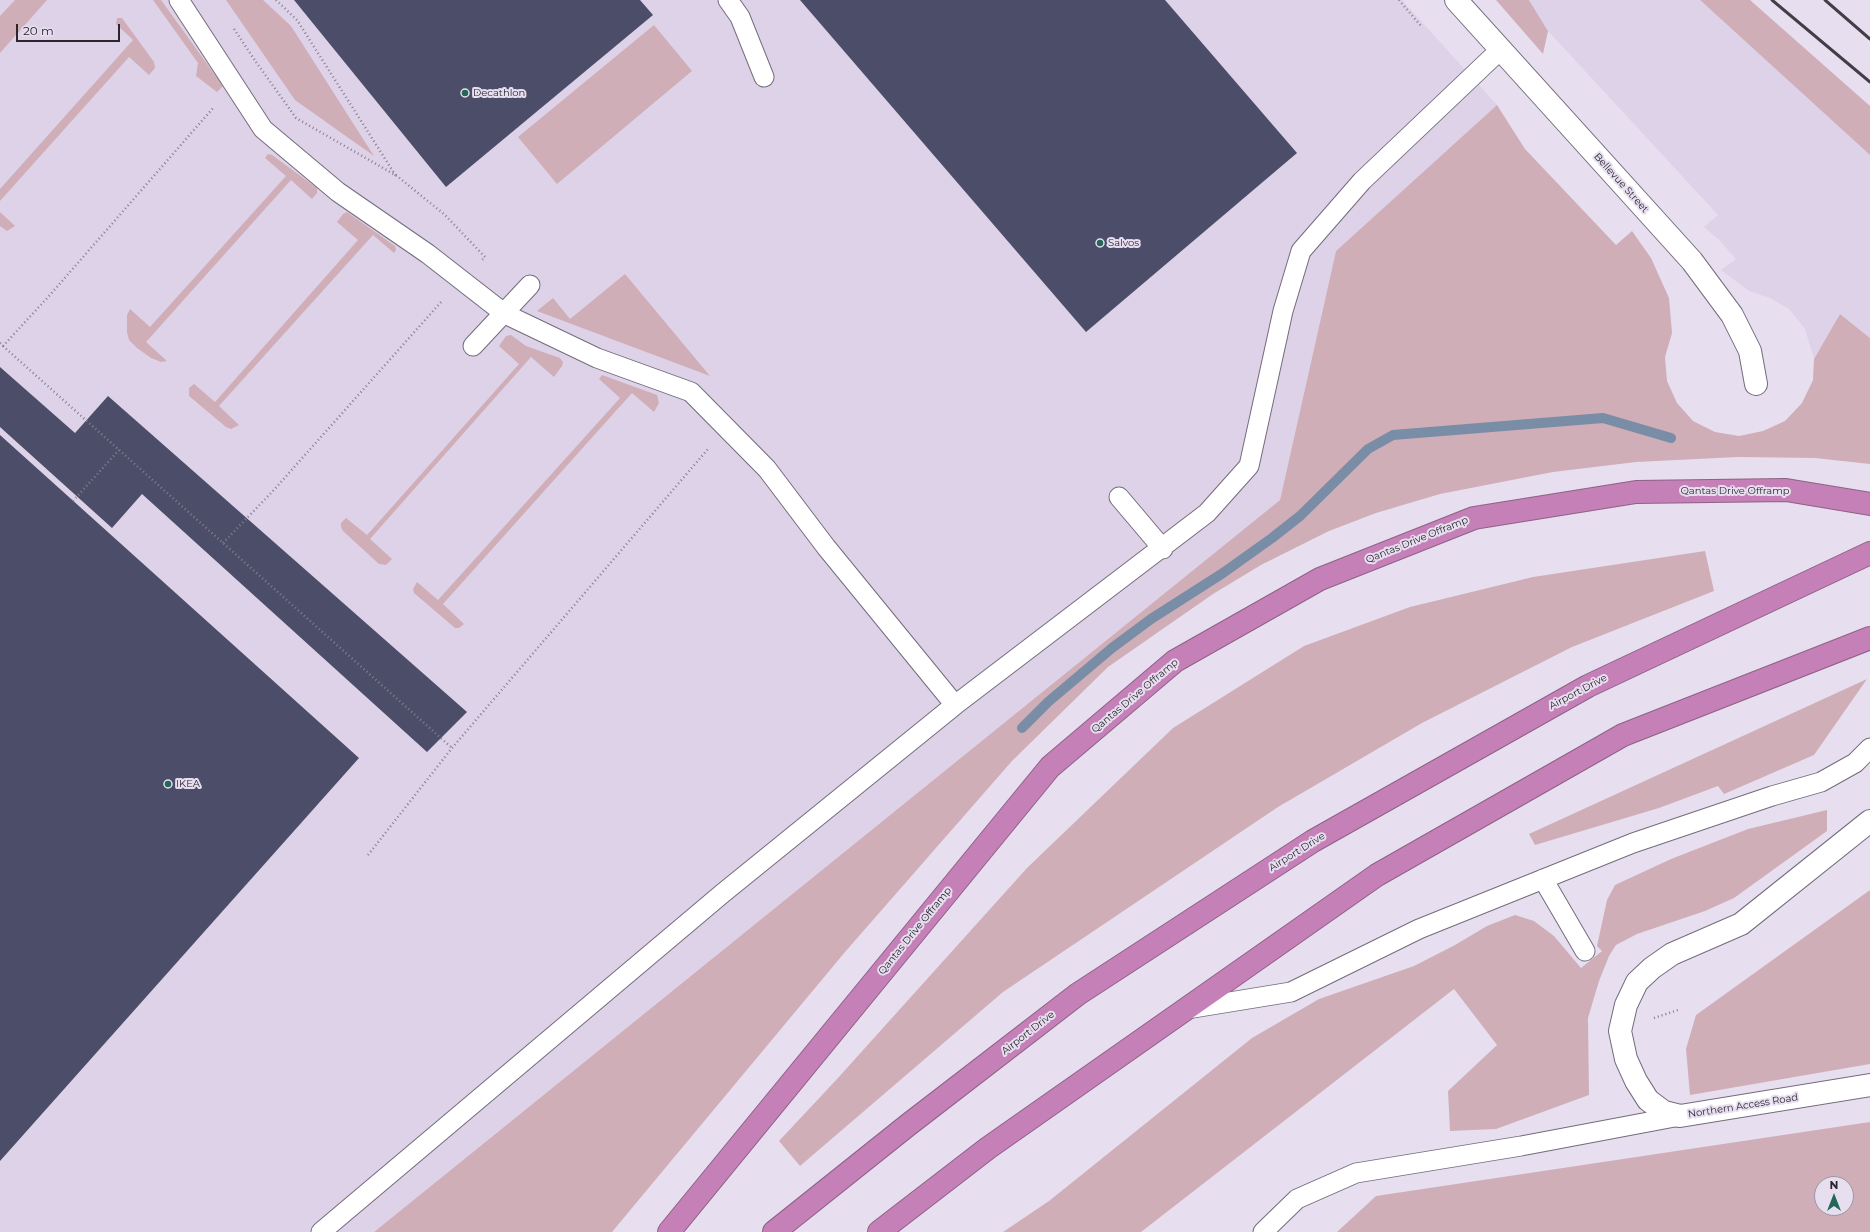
<!DOCTYPE html>
<html>
<head>
<meta charset="utf-8">
<style>
	body { margin:0 }
	#map { position:relative; width:1870px; height:1232px; overflow:hidden; background:#e7dff0; font-family:Montserrat,sans-serif }
	canvas { display:block }
	.north { position:absolute; left:1814px; top:1176px; width:40px; height:40px; box-sizing:border-box; background:#e7dff0; border:1px solid #9b95a2; border-radius:50%; rotate:0deg; font-size:11px; font-weight:700; line-height:16px; text-align:center; color:#29262c }
	.north::after { content:''; display:block; margin:auto; width:14px; height:18px; background:#236759; clip-path:polygon(50% 0,100% 100%,50% 72%,0 100%) }
	.scale { position:absolute; left:16px; top:24px; width:104px; height:18px; box-sizing:border-box; border:2px solid #29262c; border-top:0; padding-left:5px; font-size:12px; line-height:14px; white-space:nowrap; color:#29262c; -webkit-text-stroke:3px #e7dff0; paint-order:stroke }
</style>
</head>
<body>
<div id="map">
<canvas width="1870" height="1232"></canvas>
<div class="north">N</div>
<div class="scale">20 m</div>
</div>
<script>
const g = document.querySelector('canvas').getContext('2d');
g.lineJoin = 'round';
function fill(path, color) {
  g.fillStyle = color;
  g.fill(path, 'evenodd');
}
function shape(rows) {
  const path = new Path2D();
  for (const r of rows) {
    path.moveTo(r[0], r[1]);
    for (let i = 2; i < r.length; i += 2) path.lineTo(r[i], r[i + 1]);
  }
  return path;
}
function trace(path, color, width, dash) {
  g.strokeStyle = color;
  g.lineWidth = width;
  g.lineCap = dash ? 'butt' : 'round';
  g.setLineDash(dash || []);
  g.stroke(path);
}
function drawText(font, color, halo, rows, align = 'center') {
  g.font = font + ' Montserrat,sans-serif';
  g.lineWidth = 4;
  g.setLineDash([]);
  g.textBaseline = 'middle';
  g.strokeStyle = halo;
  g.fillStyle = color;
  for (const [text, x, y, turn = 0] of rows) {
    g.save();
    g.translate(x, y);
    g.rotate((+turn || 0) * Math.PI / 180);
    g.textAlign = isNaN(turn) ? turn : align;
    if (halo) g.strokeText(text, 0, 0);
    g.fillText(text, 0, 0);
    g.restore();
  }
}
fill(shape([
	[0,0,1402,0,1497,105,1336,251,1280,500,374,1232,0,1232],
	[1529,0,1700,0,1870,155,1870,338,1840,314,1814,359,1805,329,1789,309,1770,298,1749,291,1721,270,1736,259,1719,240,1704,227,1718,215,1548,31]
]), '#ded2e9');
fill(shape([
	[15,0,47,0,0,53,0,16],
	[153,0,161,0,223,86,217,92,196,76,198,63],
	[226,0,263,0,291,26,374,156,295,100],
	[1496,0,1529,0,1548,31,1543,54],
	[1700,0,1750,0,1870,106,1870,155],
	[117,18,122,18,154,62,155,68,149,75,129,57,0,201,0,189,133,40,116,24],
	[654,25,692,71,557,184,518,137],
	[1497,105,1525,149,1616,245,1632,231,1651,258,1669,298,1672,333,1665,357,1667,381,1677,403,1693,421,1715,432,1739,436,1763,431,1785,421,1802,403,1813,380,1814,359,1840,314,1870,338,1870,464,1815,458,1738,457,1636,462,1553,472,1440,494,1376,513,1329,531,1261,565,1213,594,1108,667,1012,761,845,952,612,1232,374,1232,1280,500,1336,251],
	[268,154,272,155,317,188,317,193,312,199,291,180,146,342,167,361,161,362,151,358,137,348,129,340,127,332,127,315,130,309,150,327,277,186,286,176,265,158],
	[0,212,15,226,7,231,0,226],
	[347,212,395,246,396,250,394,253,373,235,219,406,239,425,231,429,226,427,189,396,189,388,194,384,215,402,358,240,337,222,343,214],
	[625,274,710,376,537,311,553,298,570,319],
	[511,335,526,346,560,358,563,362,562,366,554,377,531,357,370,539,392,559,386,565,379,564,343,531,341,527,341,523,346,518,367,535,376,525,519,364,499,346,506,336],
	[602,375,657,395,659,403,654,412,632,393,614,413,443,604,464,624,459,628,455,628,414,593,413,589,417,582,438,600,611,408,620,398,599,379],
	[1705,551,1714,591,1572,647,1422,723,1278,807,1003,992,800,1166,779,1141,837,1079,1027,868,1173,728,1304,646,1410,607,1533,577],
	[1867,679,1814,755,1724,794,1718,786,1659,808,1535,845,1529,834],
	[1827,810,1827,831,1734,898,1705,911,1637,934,1616,945,1609,956,1599,981,1588,1018,1589,1095,1496,1129,1450,1131,1448,1091,1497,1045,1454,989,1141,1232,1003,1232,1049,1201,1252,1038,1319,999,1414,966,1455,945,1487,926,1515,915,1534,921,1554,936,1581,968,1602,951,1597,946,1607,900,1615,885,1671,859,1748,829],
	[1870,890,1870,1064,1690,1095,1686,1049,1696,1015],
	[1870,1122,1870,1232,1337,1232,1376,1196],
	[1822,1184,1846,1184,1846,1208,1822,1208]
]), '#d0aeb7');
trace(shape([
	[1022,728,1048,702,1112,648,1151,619,1223,573,1272,538,1300,516,1368,449,1393,435,1603,418,1671,438]
]), '#798da7', 10);
fill(shape([
	[294,0,640,0,653,15,446,187],
	[800,0,1165,0,1297,153,1086,332],
	[0,367,75,433,108,396,467,712,427,752,142,494,112,528,0,427],
	[0,435,359,758,0,1161]
]), '#4c4e69');
const lane = shape([
	[179,0,263,129,338,192,428,254,505,314,597,358,691,392,767,469,826,547,955,705],
	[728,0,740,17,764,77],
	[473,346,530,285],
	[1119,497,1163,549],
	[1543,879,1585,951],
	[1187,1009,1291,992,1419,929,1633,843,1772,796,1821,782,1855,763,1870,748],
	[321,1232,723,893,955,705,1207,513,1249,466,1283,311,1301,251,1362,181,1500,50],
	[1263,1232,1297,1199,1356,1173,1521,1146,1680,1116]
]);
const street = shape([
	[1456,0,1692,261,1732,315,1750,351,1756,384],
	[1870,821,1741,924,1672,954,1652,968,1637,982,1626,1005,1620,1031,1626,1059,1636,1081,1648,1100,1664,1112,1680,1116,1870,1085]
]);
const highway = shape([
	[669,1232,1050,767,1175,661,1320,579,1474,518,1636,492,1786,490,1870,504],
	[774,1232,908,1125,1078,994,1313,841,1588,686,1870,553],
	[879,1232,988,1148,1377,875,1623,735,1870,638]
]);
trace(lane, '#746c7b', 21);
trace(street, '#746c7b', 24);
trace(highway, '#8e6186', 24);
trace(shape([
	[276,0,297,20,396,176],
	[1399,0,1421,26],
	[234,29,256,62],
	[256,62,296,118,397,176,445,215,485,257,482,260],
	[0,343,3,346,49,296,214,107],
	[3,346,452,748],
	[73,501,119,450],
	[223,543,272,492,442,301],
	[368,855,452,748,708,449],
	[1654,1018,1678,1010]
]), '#857f8a', 2.5, [1, 3]);
trace(lane, '#fff', 19);
trace(street, '#fff', 22);
trace(highway, '#c581b7', 22);
trace(shape([
	[1772,0,1870,82],
	[1825,0,1870,39]
]), '#423e45', 3);
for (const [x, y, r, color] of [
	[465,93,4,"#236759"],
	[1100,243,4,"#236759"],
	[168,784,4,"#236759"]
]) {
  const dot = new Path2D();
  dot.arc(x, y, r, 0, 2 * Math.PI);
  g.fillStyle = color;
  g.fill(dot);
  trace(dot, '#e7dff0', 1.5);
}
drawText('10px', '#29262c', '#e7dff0', [
	["Decathlon",473,93],
	["Salvos",1108,243],
	["IKEA",176,784]
], 'left');
drawText('10px', '#29262c', '#e7dff0', [
	["Bellevue Street",1621,183,48],
	["Qantas Drive Offramp",1735,491],
	["Qantas Drive Offramp",1417,540,-22],
	["Airport Drive",1578,692,-28],
	["Qantas Drive Offramp",1135,696,-40],
	["Airport Drive",1297,852,-32],
	["Qantas Drive Offramp",915,931,-51],
	["Airport Drive",1028,1033,-38],
	["Northern Access Road",1743,1106,-9]
]);
</script>
</body>
</html>
